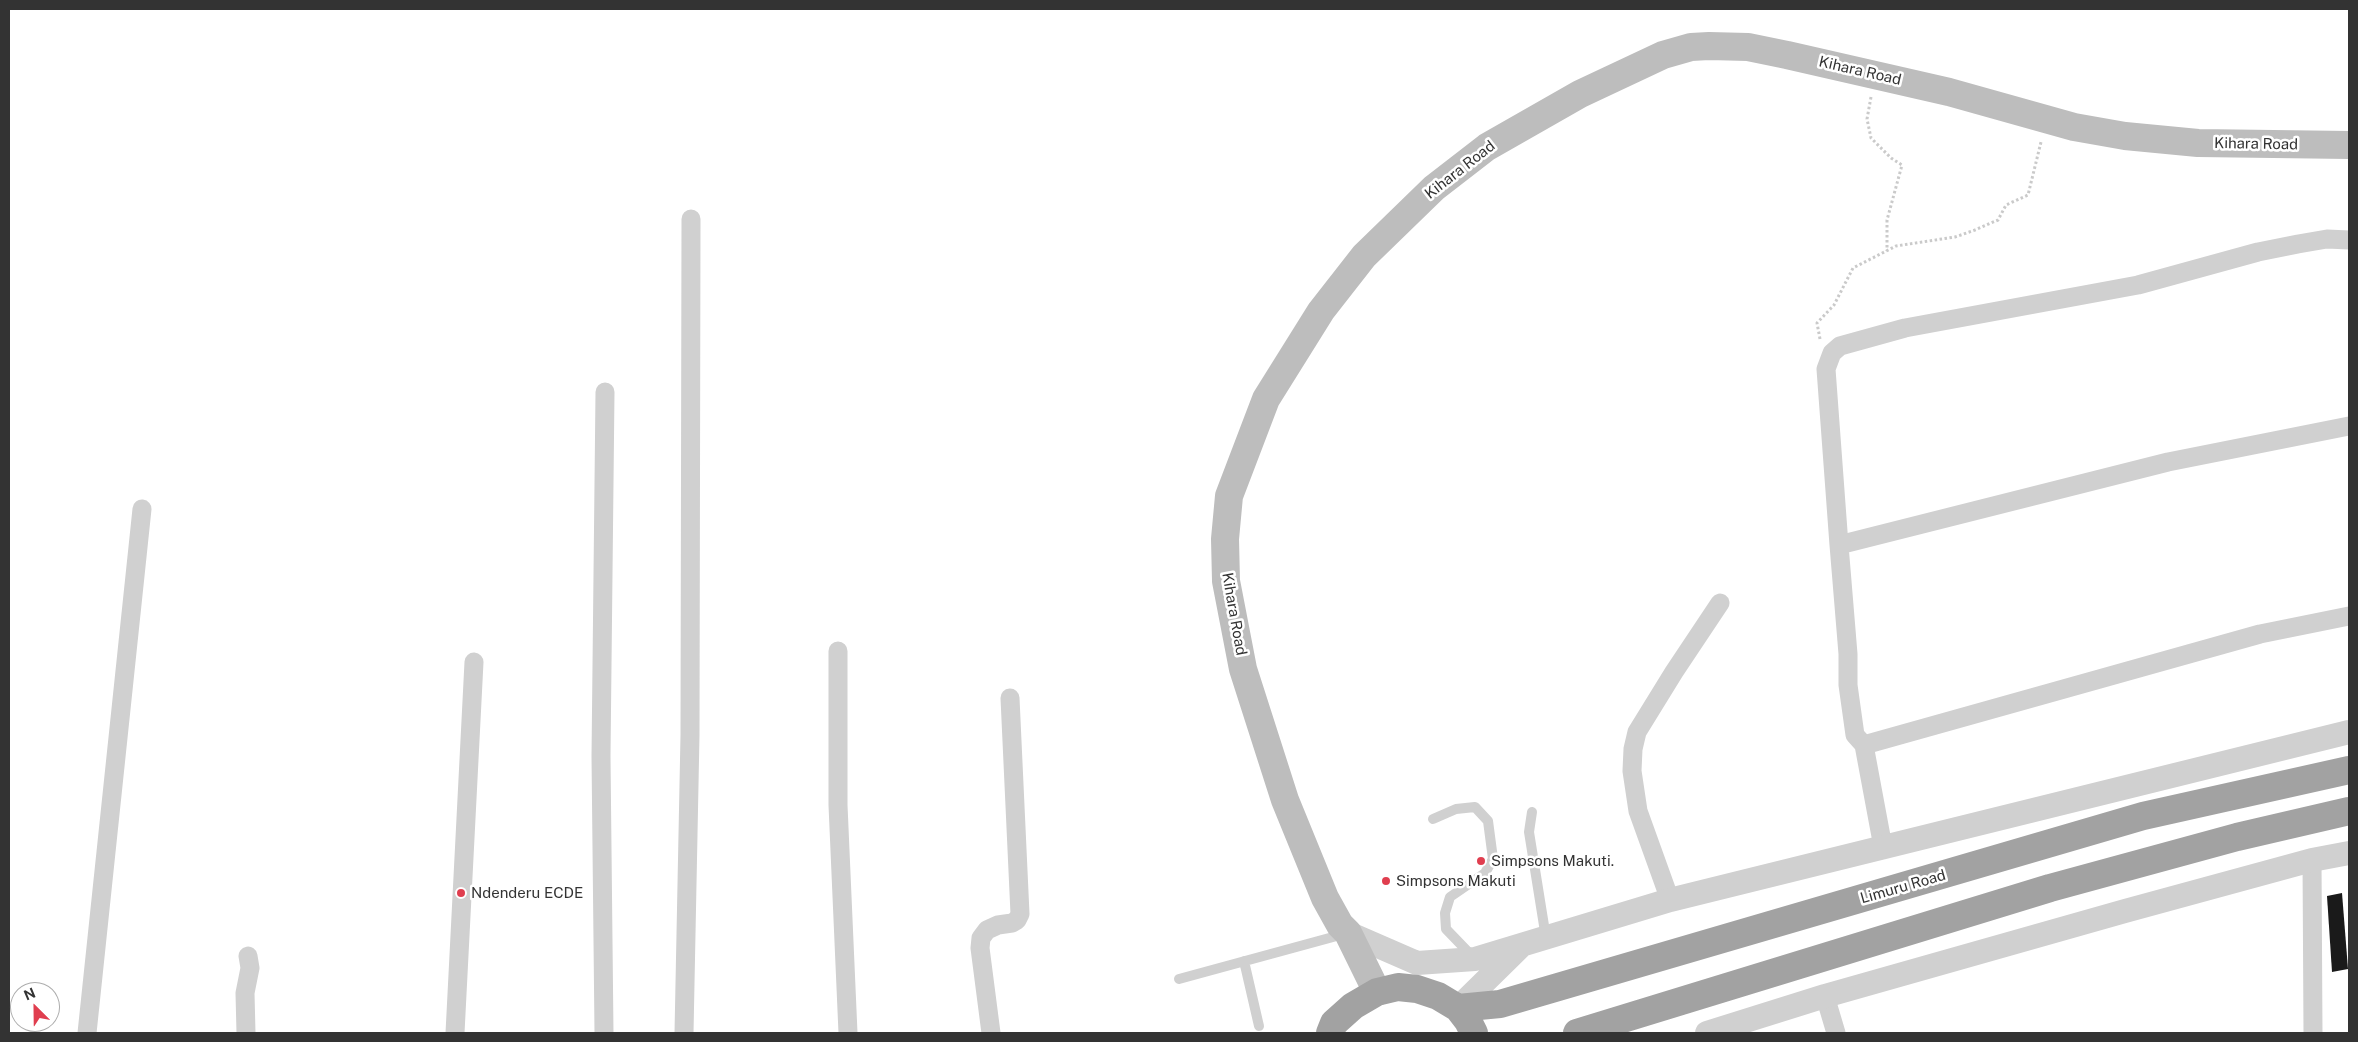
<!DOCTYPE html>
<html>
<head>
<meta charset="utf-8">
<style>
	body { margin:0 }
	#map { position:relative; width:2358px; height:1042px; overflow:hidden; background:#fff; font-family:"Public Sans",sans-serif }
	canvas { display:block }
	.frame { position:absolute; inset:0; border:10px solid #333; pointer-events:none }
	.north { position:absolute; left:10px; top:982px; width:50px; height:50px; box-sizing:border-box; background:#fff; border:1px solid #adadad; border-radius:50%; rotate:337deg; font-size:14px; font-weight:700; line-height:20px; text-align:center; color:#333 }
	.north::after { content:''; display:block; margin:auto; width:18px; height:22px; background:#e03e4f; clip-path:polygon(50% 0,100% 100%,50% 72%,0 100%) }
</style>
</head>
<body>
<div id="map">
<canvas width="2358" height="1042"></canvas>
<div class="frame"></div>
<div class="north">N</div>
</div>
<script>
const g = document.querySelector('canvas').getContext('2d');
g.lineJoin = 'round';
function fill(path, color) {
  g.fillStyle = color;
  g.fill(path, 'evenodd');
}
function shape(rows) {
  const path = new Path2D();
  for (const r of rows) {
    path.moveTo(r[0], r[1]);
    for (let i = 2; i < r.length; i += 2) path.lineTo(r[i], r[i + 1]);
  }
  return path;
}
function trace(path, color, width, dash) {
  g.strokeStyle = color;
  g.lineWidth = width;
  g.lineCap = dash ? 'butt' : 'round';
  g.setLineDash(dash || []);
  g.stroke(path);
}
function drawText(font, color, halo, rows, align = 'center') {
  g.font = font + ' "Public Sans",sans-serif';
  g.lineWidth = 5;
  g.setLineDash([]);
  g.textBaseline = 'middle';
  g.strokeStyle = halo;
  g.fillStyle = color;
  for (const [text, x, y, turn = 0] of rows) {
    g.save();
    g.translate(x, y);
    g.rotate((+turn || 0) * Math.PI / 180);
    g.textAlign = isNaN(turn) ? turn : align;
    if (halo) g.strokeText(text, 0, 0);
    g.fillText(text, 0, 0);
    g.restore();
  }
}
fill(shape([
	[2342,893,2348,969,2332,972,2327,896]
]), '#1a1a1a');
trace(shape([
	[1871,97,1867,119,1871,138,1891,158,1902,165,1887,220,1887,251],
	[1820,339,1817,323,1834,305,1853,268,1896,246,1955,237,1975,230,1998,220,2006,205,2028,195,2041,142]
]), '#cacaca', 3, [2.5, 2.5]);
trace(shape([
	[1532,812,1529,832,1546,938],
	[1433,819,1456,809,1475,807,1488,821,1493,859,1485,873,1450,897,1445,913,1446,929,1472,956],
	[1244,961,1259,1026],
	[1179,979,1344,934]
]), '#d0d0d0', 10);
trace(shape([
	[2349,426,2168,462,1839,545,1848,654,1848,685,1855,735,1864,745,2260,634,2349,616],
	[1839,545,1826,369,1832,353,1840,346,1905,328,2138,285,2258,252,2298,244,2327,239,2349,240],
	[838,651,838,805,848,1033],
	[1864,745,1883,847],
	[2312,860,2313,1033],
	[1670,900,1638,811,1632,771,1633,749,1637,732,1674,672,1720,603],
	[1825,996,1836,1033],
	[87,1033,142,509],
	[246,1033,245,993,250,968,248,956],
	[455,1033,474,662],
	[604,1033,601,756,605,392],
	[684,1033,690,735,691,219],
	[991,1033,980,948,981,938,987,930,998,925,1012,923,1017,920,1020,914,1010,698]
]), '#d0d0d0', 19);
trace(shape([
	[1348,933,1417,963,1475,959,1670,900,2349,732],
	[1458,1008,1519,948],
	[1707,1033,1825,996,2125,911,2312,860,2349,853]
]), '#d0d0d0', 24);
trace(shape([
	[1377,992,1348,933,1340,925,1325,898,1285,800,1243,669,1226,581,1225,539,1229,496,1266,399,1321,311,1364,256,1434,188,1487,147,1580,94,1663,55,1691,47,1709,46,1748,47,1787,55,1949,92,2074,127,2125,136,2198,143,2349,145]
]), '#bdbdbd', 28);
trace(shape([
	[1458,1008,1500,1004,2143,816,2349,770],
	[1330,1033,1334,1023,1353,1006,1377,992,1398,987,1417,989,1438,996,1458,1008,1468,1021,1474,1033],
	[1577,1033,2050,888,2237,837,2349,811]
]), '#a2a2a2', 28);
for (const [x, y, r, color] of [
	[1481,861,5,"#e03e4f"],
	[1386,881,5,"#e03e4f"],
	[461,893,5,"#e03e4f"]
]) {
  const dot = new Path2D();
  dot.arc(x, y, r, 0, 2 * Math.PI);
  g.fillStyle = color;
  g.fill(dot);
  trace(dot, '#fff', 2);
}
drawText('15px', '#333', '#fff', [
	["Kihara Road",1860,71,13],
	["Kihara Road",2256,144,1],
	["Kihara Road",1460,170,-38],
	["Kihara Road",1234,614,80],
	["Limuru Road",1903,887,-16]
]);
drawText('15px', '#333', '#fff', [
	["Simpsons Makuti.",1491,861],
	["Simpsons Makuti",1396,881],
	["Ndenderu ECDE",471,893]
], 'left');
</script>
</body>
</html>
